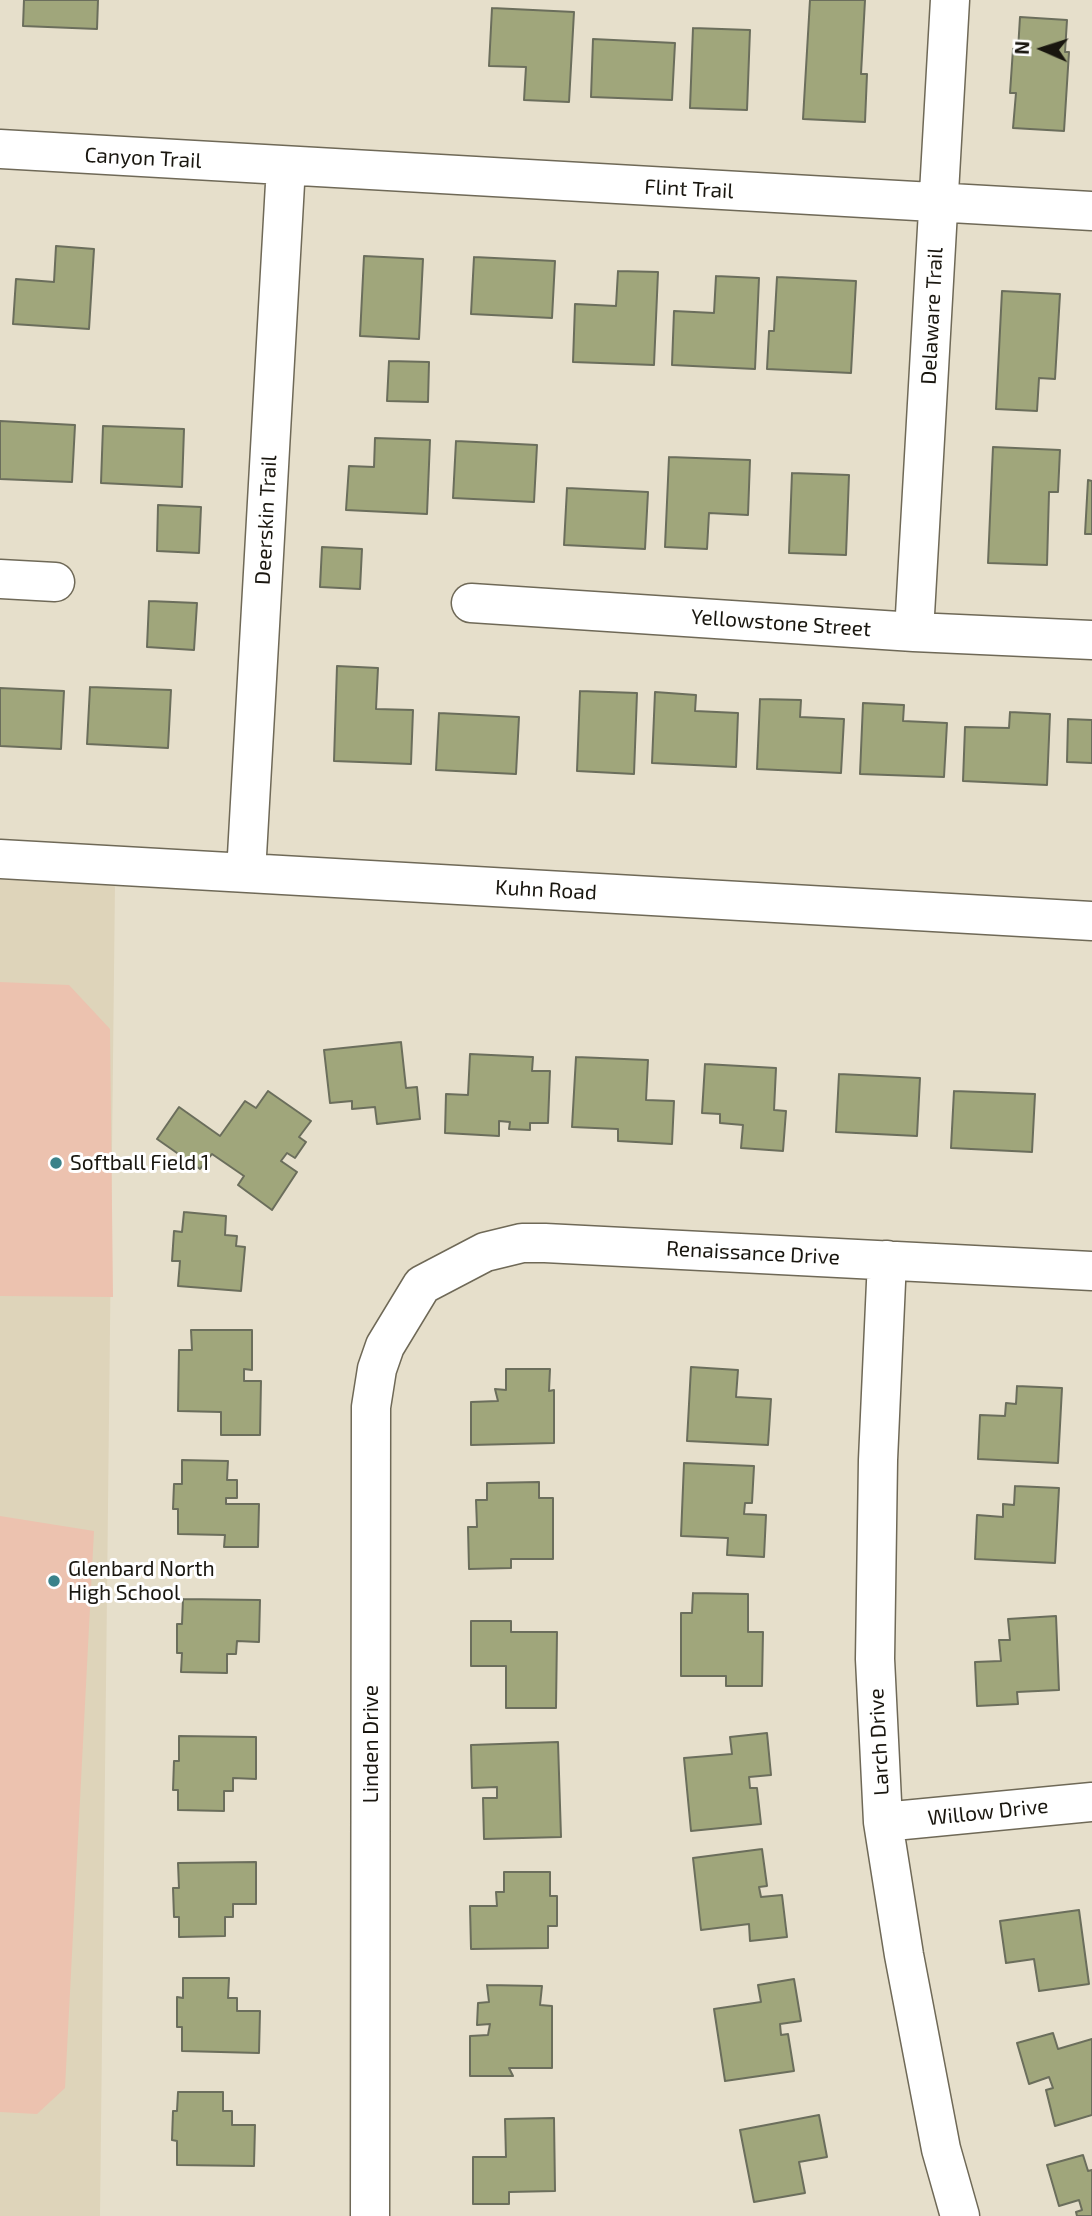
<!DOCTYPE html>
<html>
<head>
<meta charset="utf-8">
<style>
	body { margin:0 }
	#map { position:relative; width:1092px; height:2216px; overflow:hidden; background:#e6dfcb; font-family:"Exo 2",sans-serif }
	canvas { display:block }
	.north { position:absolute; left:1008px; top:14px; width:70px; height:70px; -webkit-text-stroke:5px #fff; paint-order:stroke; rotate:273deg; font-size:19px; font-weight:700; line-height:28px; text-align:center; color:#19160f }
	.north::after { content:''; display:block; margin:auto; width:24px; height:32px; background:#19160f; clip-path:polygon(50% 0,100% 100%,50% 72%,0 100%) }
</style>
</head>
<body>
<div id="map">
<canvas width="1092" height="2216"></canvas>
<div class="north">N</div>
</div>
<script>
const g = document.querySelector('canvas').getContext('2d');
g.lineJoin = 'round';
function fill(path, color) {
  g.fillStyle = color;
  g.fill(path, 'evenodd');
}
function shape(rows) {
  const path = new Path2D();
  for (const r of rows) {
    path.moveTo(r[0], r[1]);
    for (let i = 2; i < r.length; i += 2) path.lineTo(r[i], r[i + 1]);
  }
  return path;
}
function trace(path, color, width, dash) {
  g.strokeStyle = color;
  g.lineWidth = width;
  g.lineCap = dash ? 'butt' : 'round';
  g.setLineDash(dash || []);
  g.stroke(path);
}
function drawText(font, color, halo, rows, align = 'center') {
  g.font = font + ' "Exo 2",sans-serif';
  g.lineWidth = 6;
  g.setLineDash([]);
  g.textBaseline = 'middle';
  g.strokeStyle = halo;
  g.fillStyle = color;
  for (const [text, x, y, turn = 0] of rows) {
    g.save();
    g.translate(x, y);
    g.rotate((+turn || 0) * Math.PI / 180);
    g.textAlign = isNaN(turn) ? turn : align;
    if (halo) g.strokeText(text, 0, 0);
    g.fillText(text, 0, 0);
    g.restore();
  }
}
fill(shape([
	[0,877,115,883,100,2216,0,2216]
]), '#ded4ba');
fill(shape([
	[0,982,69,985,110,1029,113,1297,0,1296],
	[0,1516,94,1531,65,2088,37,2114,0,2112]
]), '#ecc2af');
const building = shape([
	[24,0,98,0,97,29,23,26,24,0],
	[810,0,865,0,861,74,867,74,865,122,803,119,810,0],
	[492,8,574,12,569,102,524,100,526,67,489,66,492,8],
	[1020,17,1067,20,1065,52,1069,52,1064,131,1013,128,1016,93,1010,93,1013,49,1018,50,1020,17],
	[693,28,750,30,747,110,690,108,693,28],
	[593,39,675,43,672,100,591,97,593,39],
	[56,246,94,249,89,329,13,324,16,279,54,282,56,246],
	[364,256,423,259,419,339,360,336,364,256],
	[474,257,555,261,552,318,471,314,474,257],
	[618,271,658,272,654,365,573,362,575,304,616,306,618,271],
	[716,276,759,278,755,369,672,365,674,311,714,313,716,276],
	[777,277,856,281,851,373,767,369,769,331,774,331,777,277],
	[1002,291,1060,294,1055,379,1039,378,1037,411,996,409,1002,291],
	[389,361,429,362,428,402,387,401,389,361],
	[0,421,75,425,72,482,0,479,0,421],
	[103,426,184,429,182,487,101,483,103,426],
	[375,438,430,440,427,514,346,510,349,466,374,467,375,438],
	[456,441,537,445,534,502,453,498,456,441],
	[993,447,1060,450,1058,492,1049,492,1047,565,988,563,993,447],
	[669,457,750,460,748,515,709,513,707,549,665,547,669,457],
	[792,473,849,475,846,555,789,553,792,473],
	[1088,480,1092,481,1092,534,1085,534,1088,480],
	[567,488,648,492,645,549,564,545,567,488],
	[158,505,201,507,199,553,157,551,158,505],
	[322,547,362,549,360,589,320,587,322,547],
	[149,601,197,603,194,650,147,647,149,601],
	[337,666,378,668,376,709,413,710,411,764,334,761,337,666],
	[90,687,171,690,168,748,87,744,90,687],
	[0,688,64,691,61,749,0,746,0,688],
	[580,691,637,693,634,774,577,771,580,691],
	[655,692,696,695,695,711,738,713,736,767,652,763,655,692],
	[760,699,801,700,800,717,844,719,841,773,757,769,760,699],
	[863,703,904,705,903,721,947,723,944,777,860,774,863,703],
	[1010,712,1050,714,1047,785,963,781,965,727,1009,728,1010,712],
	[439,713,519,717,516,774,436,770,439,713],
	[1068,719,1092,720,1092,763,1067,762,1068,719],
	[401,1042,406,1088,417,1087,420,1119,377,1124,375,1107,352,1109,352,1101,330,1103,324,1050,401,1042],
	[470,1054,533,1057,532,1071,550,1071,548,1123,530,1123,530,1130,509,1129,510,1122,499,1121,499,1136,445,1133,446,1094,468,1095,470,1054],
	[576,1057,648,1060,646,1100,674,1101,672,1144,618,1141,618,1129,572,1127,576,1057],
	[705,1064,776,1068,774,1110,786,1111,783,1151,741,1148,743,1125,720,1123,720,1114,702,1113,705,1064],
	[839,1074,920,1078,917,1136,836,1132,839,1074],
	[268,1091,311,1121,299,1137,306,1142,295,1158,287,1153,281,1161,297,1172,272,1210,238,1185,244,1176,212,1154,200,1169,157,1139,179,1107,220,1136,245,1101,256,1108,268,1091],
	[954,1091,1035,1094,1032,1152,951,1148,954,1091],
	[184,1212,226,1216,225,1235,237,1236,236,1246,245,1247,241,1291,178,1286,180,1261,172,1261,174,1231,182,1232,184,1212],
	[191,1330,252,1330,252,1370,244,1369,244,1381,261,1381,260,1435,221,1435,221,1412,178,1411,179,1350,192,1350,191,1330],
	[691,1367,738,1370,736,1397,771,1399,768,1445,687,1441,691,1367],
	[506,1369,550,1369,549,1391,554,1390,554,1443,471,1445,471,1402,498,1401,495,1389,506,1390,506,1369],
	[1017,1386,1062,1388,1058,1463,978,1459,980,1415,1005,1416,1006,1403,1016,1404,1017,1386],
	[182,1460,228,1461,227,1480,237,1480,237,1498,226,1498,226,1504,259,1504,258,1547,224,1547,225,1535,178,1534,178,1509,173,1509,174,1484,182,1484,182,1460],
	[684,1463,754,1466,752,1503,745,1503,744,1514,766,1515,764,1557,727,1555,728,1538,681,1536,684,1463],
	[539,1482,539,1498,553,1498,553,1559,511,1559,511,1568,469,1569,468,1527,477,1527,476,1500,487,1500,487,1483,539,1482],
	[1015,1486,1059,1488,1055,1563,975,1559,977,1515,1003,1517,1003,1504,1014,1505,1015,1486],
	[693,1593,748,1594,748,1632,763,1632,762,1686,726,1686,726,1676,681,1676,681,1613,692,1613,693,1593],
	[183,1599,260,1600,259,1642,237,1641,236,1654,227,1654,227,1673,181,1672,182,1653,177,1653,177,1624,182,1624,183,1599],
	[1056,1616,1059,1690,1017,1692,1018,1704,977,1706,975,1662,1001,1661,999,1640,1010,1640,1008,1619,1056,1616],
	[471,1621,511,1621,511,1632,557,1632,556,1708,506,1708,506,1666,471,1666,471,1621],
	[767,1733,771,1775,749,1777,750,1788,757,1788,761,1824,691,1831,684,1758,732,1754,730,1737,767,1733],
	[179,1736,256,1737,256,1779,233,1778,233,1791,224,1791,224,1811,178,1810,178,1790,173,1790,174,1761,179,1761,179,1736],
	[558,1742,561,1837,484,1839,483,1798,497,1798,497,1787,472,1788,471,1745,558,1742],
	[762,1849,767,1886,759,1887,761,1897,782,1895,787,1937,750,1941,749,1924,701,1930,693,1858,762,1849],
	[256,1862,256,1904,233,1904,233,1917,225,1917,225,1936,179,1937,179,1917,174,1917,173,1888,179,1888,178,1863,256,1862],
	[504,1872,550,1872,550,1896,557,1896,557,1926,548,1926,548,1948,471,1949,470,1906,497,1906,496,1892,504,1892,504,1872],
	[1079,1910,1089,1984,1039,1991,1034,1959,1006,1963,1000,1921,1079,1910],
	[183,1978,229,1978,228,1998,237,1998,237,2011,260,2011,259,2053,182,2051,182,2027,177,2027,177,1997,183,1998,183,1978],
	[794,1979,801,2021,780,2024,781,2035,788,2034,794,2071,725,2081,714,2009,761,2002,758,1985,794,1979],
	[487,1985,542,1986,540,2005,552,2006,552,2068,509,2068,513,2076,470,2076,470,2036,488,2035,490,2024,477,2025,478,2003,489,2002,487,1985],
	[1053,2033,1058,2049,1092,2039,1092,2115,1055,2126,1046,2090,1053,2088,1049,2077,1029,2084,1017,2043,1053,2033],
	[178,2092,223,2092,223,2111,232,2111,232,2125,255,2125,254,2166,177,2165,177,2141,172,2140,173,2111,177,2111,178,2092],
	[819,2115,827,2157,799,2162,805,2193,754,2202,740,2130,819,2115],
	[554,2118,555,2191,509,2192,509,2204,473,2204,473,2157,506,2157,505,2119,554,2118],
	[1083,2155,1088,2171,1092,2170,1092,2216,1077,2216,1076,2212,1082,2210,1079,2200,1059,2206,1047,2165,1083,2155]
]);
fill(building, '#a0a67b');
trace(building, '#6b6e5c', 2);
const street = shape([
	[0,149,1092,211],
	[0,579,55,582],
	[471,603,914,632,1092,640],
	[914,632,950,0],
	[0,859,1092,921],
	[246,873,286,166],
	[887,1260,878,1460,875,1659,883,1822,904,1955,941,2149,960,2216],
	[883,1822,1092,1802],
	[370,2216,371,1407,377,1369,385,1346,422,1285,485,1252,522,1243,545,1243,1092,1271]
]);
trace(street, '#6f6957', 41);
trace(street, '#fff', 38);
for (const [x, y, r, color] of [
	[56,1163,7,"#3a828a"],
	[54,1581,7,"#3a828a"]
]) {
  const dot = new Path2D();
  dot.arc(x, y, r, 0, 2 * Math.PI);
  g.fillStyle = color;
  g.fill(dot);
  trace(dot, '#fff', 2.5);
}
drawText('21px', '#19160f', '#fff', [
	["Canyon Trail",143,158,3],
	["Flint Trail",689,189,3],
	["Delaware Trail",932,316,-87],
	["Deerskin Trail",266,520,-87],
	["Yellowstone Street",781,623,4],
	["Kuhn Road",546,890,3],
	["Renaissance Drive",753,1253,3],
	["Larch Drive",879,1742,-93],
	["Linden Drive",371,1744,-90],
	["Willow Drive",988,1812,-6]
]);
drawText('21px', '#19160f', '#fff', [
	["Softball Field 1",70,1163],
	["Glenbard North",68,1569],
	["High School",68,1593]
], 'left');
</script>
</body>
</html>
